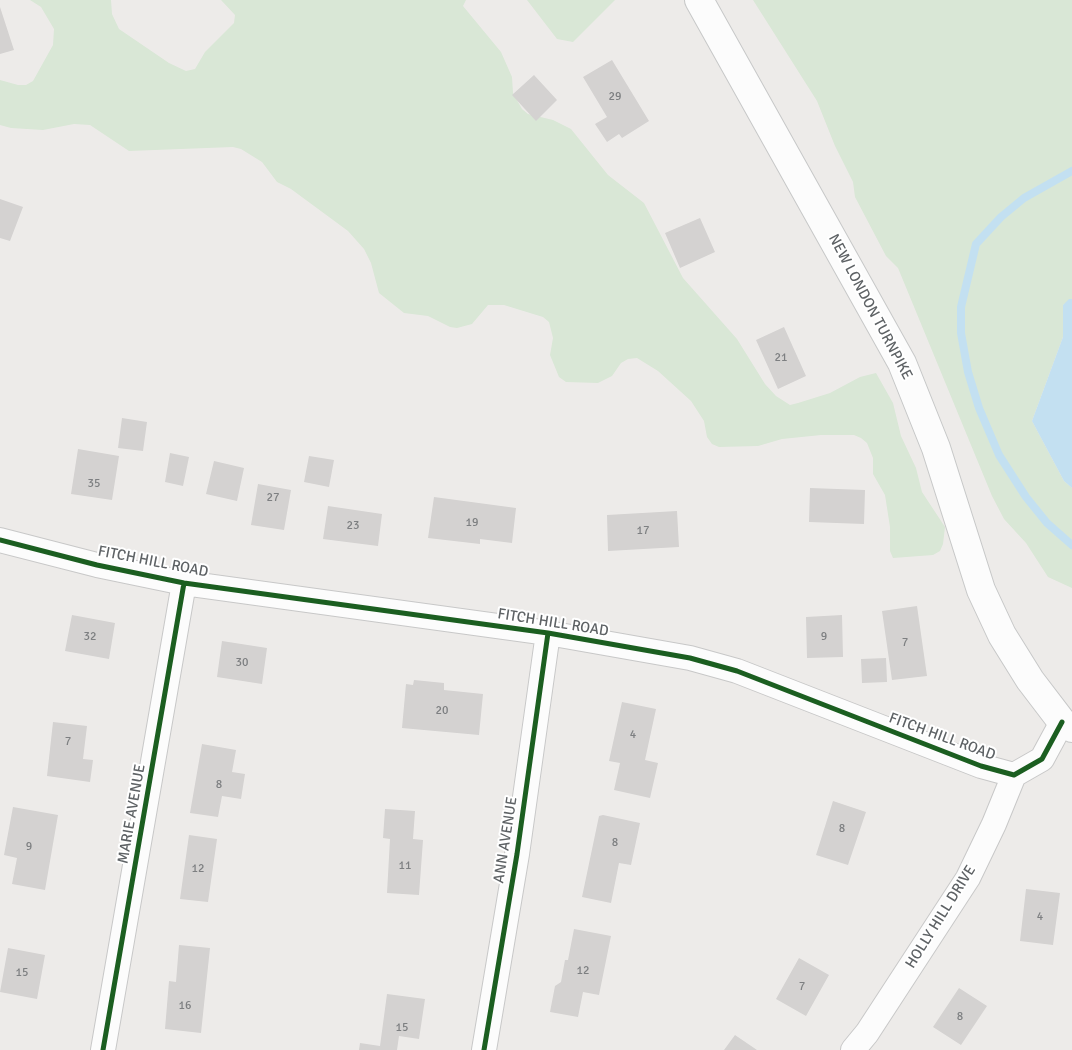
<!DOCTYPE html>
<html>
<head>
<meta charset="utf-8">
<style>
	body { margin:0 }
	canvas { display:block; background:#edebe9 }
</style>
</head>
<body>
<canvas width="1072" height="1050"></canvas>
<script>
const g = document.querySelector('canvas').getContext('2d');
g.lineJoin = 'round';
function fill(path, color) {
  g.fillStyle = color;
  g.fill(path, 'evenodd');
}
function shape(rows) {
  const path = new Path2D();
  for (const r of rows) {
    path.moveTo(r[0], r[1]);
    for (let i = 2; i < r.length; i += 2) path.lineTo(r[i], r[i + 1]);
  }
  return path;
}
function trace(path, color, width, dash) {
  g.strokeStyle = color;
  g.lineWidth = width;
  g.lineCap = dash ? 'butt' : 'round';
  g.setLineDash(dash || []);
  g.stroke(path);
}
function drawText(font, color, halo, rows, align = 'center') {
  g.font = font + ' Signika,sans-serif';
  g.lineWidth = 4;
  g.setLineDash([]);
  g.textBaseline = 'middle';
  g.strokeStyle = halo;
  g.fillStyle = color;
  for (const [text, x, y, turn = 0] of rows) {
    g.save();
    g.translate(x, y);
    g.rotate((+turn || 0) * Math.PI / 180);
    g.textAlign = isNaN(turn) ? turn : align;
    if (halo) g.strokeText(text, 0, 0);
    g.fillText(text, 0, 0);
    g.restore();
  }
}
fill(shape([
	[30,0,111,0,112,14,119,29,169,63,186,71,195,69,205,52,234,23,235,15,221,0,466,0,463,6,501,52,512,77,513,93,522,109,528,114,553,120,571,129,608,175,644,203,683,278,737,339,765,384,776,396,790,405,798,403,830,393,860,377,876,373,893,403,901,436,916,468,922,492,945,527,943,544,940,551,933,555,893,558,890,551,890,527,885,495,873,474,873,458,867,443,861,438,854,435,821,435,782,439,758,446,719,447,712,444,707,437,704,421,691,401,658,371,637,358,628,359,621,363,612,376,598,383,566,382,559,377,550,355,553,338,549,322,543,317,504,305,488,305,472,324,457,328,450,327,428,316,404,313,379,293,371,263,364,249,348,231,291,189,277,182,262,162,241,149,233,147,129,151,90,125,74,124,43,130,11,128,0,125,0,80,18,85,26,85,33,81,53,45,54,29,41,7],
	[527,0,615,0,573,42,557,39],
	[753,0,1072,0,1072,299,1063,305,1063,337,1032,421,1064,481,1072,488,1072,588,1048,577,1026,543,1004,519,992,496,898,268,886,256,855,197,853,182,835,146,817,101]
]), '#d9e7d6');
fill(shape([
	[1069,299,1072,299,1072,488,1064,481,1032,421,1063,337,1063,305]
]), '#c3e0f1');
trace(shape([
	[1072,171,1024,198,1001,217,976,244,961,307,961,333,968,372,979,408,999,455,1026,497,1047,523,1072,545]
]), '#c3e0f1', 8);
fill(shape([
	[0,7,14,50,0,54],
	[612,60,649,121,622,138,619,134,607,142,595,124,607,117,583,77],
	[534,75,557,100,536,121,512,95],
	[0,199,23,207,10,241,0,238],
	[700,218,715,252,680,268,665,233],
	[784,327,806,376,778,389,756,340],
	[122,418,147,422,143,451,118,448],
	[78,449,119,456,112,500,71,494],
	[170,453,189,457,183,486,165,482],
	[309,456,334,460,329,487,304,482],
	[214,461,244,468,237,501,206,494],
	[258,484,291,490,284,530,251,525],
	[810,488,865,490,864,524,809,522],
	[434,497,516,508,512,543,480,539,480,544,428,538],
	[328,506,382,514,378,546,323,539],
	[677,511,679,547,608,551,607,515],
	[917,606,927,676,892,680,882,611],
	[72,615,115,623,109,659,65,651],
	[842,615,843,657,807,658,806,617],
	[222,641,267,648,262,684,217,677],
	[886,658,887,682,862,683,861,659],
	[414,680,444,683,444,690,483,694,479,735,402,728,406,684,413,685],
	[622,702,656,709,645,760,658,763,650,798,614,790,620,763,609,761],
	[53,722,87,726,83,759,93,760,90,782,47,776],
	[202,744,236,750,232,772,245,774,241,799,222,796,218,817,190,813],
	[833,801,866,812,848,865,816,855],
	[13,807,58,815,45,890,12,884,17,858,4,855],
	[385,809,415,811,413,839,423,840,419,895,387,893,390,839,383,838],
	[603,815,640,823,631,865,619,863,611,903,582,897,599,816],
	[189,835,217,839,208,902,180,899],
	[1026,889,1060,893,1053,945,1020,941],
	[574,929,611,936,599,995,583,992,578,1017,550,1012,555,986,561,982,565,960,568,960],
	[179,945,210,948,201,1033,165,1029,169,981,176,982],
	[8,948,45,955,37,999,0,992],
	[799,958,829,975,806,1016,776,999],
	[959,988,987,1006,961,1045,933,1027],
	[387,994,425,999,419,1039,399,1036,397,1050,359,1050,360,1043,380,1046],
	[735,1035,757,1050,724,1050]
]), '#d4d2d1');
const street = shape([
	[0,540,97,565,184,583,548,633,690,658,737,671,981,766,1014,775,1042,759,1062,722],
	[103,1050,184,583],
	[484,1050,517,854,548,633],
	[853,1050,867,1033,968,878,994,824,1014,775]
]);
const secondary = shape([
	[699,0,902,363,936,448,981,590,1002,635,1030,680,1062,722,1072,728]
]);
trace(street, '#c8c8c8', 26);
trace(secondary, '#c7c8c8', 30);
trace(street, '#fcfcfc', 24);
trace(secondary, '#fcfcfc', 28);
trace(shape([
	[0,540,97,565,184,583,548,633,690,658,737,671,981,766,1014,775,1042,759,1062,722],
	[103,1050,184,583],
	[484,1050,517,854,548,633]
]), '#1b5e20', 5);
drawText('12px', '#7d7f81', null, [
	["29",615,97],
	["21",781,358],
	["35",94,484],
	["27",273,498],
	["19",472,523],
	["23",353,526],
	["17",643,531],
	["32",90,637],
	["9",824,637],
	["7",905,643],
	["30",242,663],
	["20",442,711],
	["4",633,735],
	["7",68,742],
	["8",219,785],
	["8",842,829],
	["8",615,843],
	["9",29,847],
	["11",405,866],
	["12",198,869],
	["4",1040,917],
	["12",583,971],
	["15",22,973],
	["7",802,987],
	["16",185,1006],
	["8",960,1017],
	["15",402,1028]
]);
drawText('15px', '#5e6265', '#fff', [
	["NEW LONDON TURNPIKE",870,307,62],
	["FITCH HILL ROAD",153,562,11],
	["FITCH HILL ROAD",553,623,9],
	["FITCH HILL ROAD",942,737,20],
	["MARIE AVENUE",132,814,-80],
	["ANN AVENUE",506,840,-81],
	["HOLLY HILL DRIVE",941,917,-58]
]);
</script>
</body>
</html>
